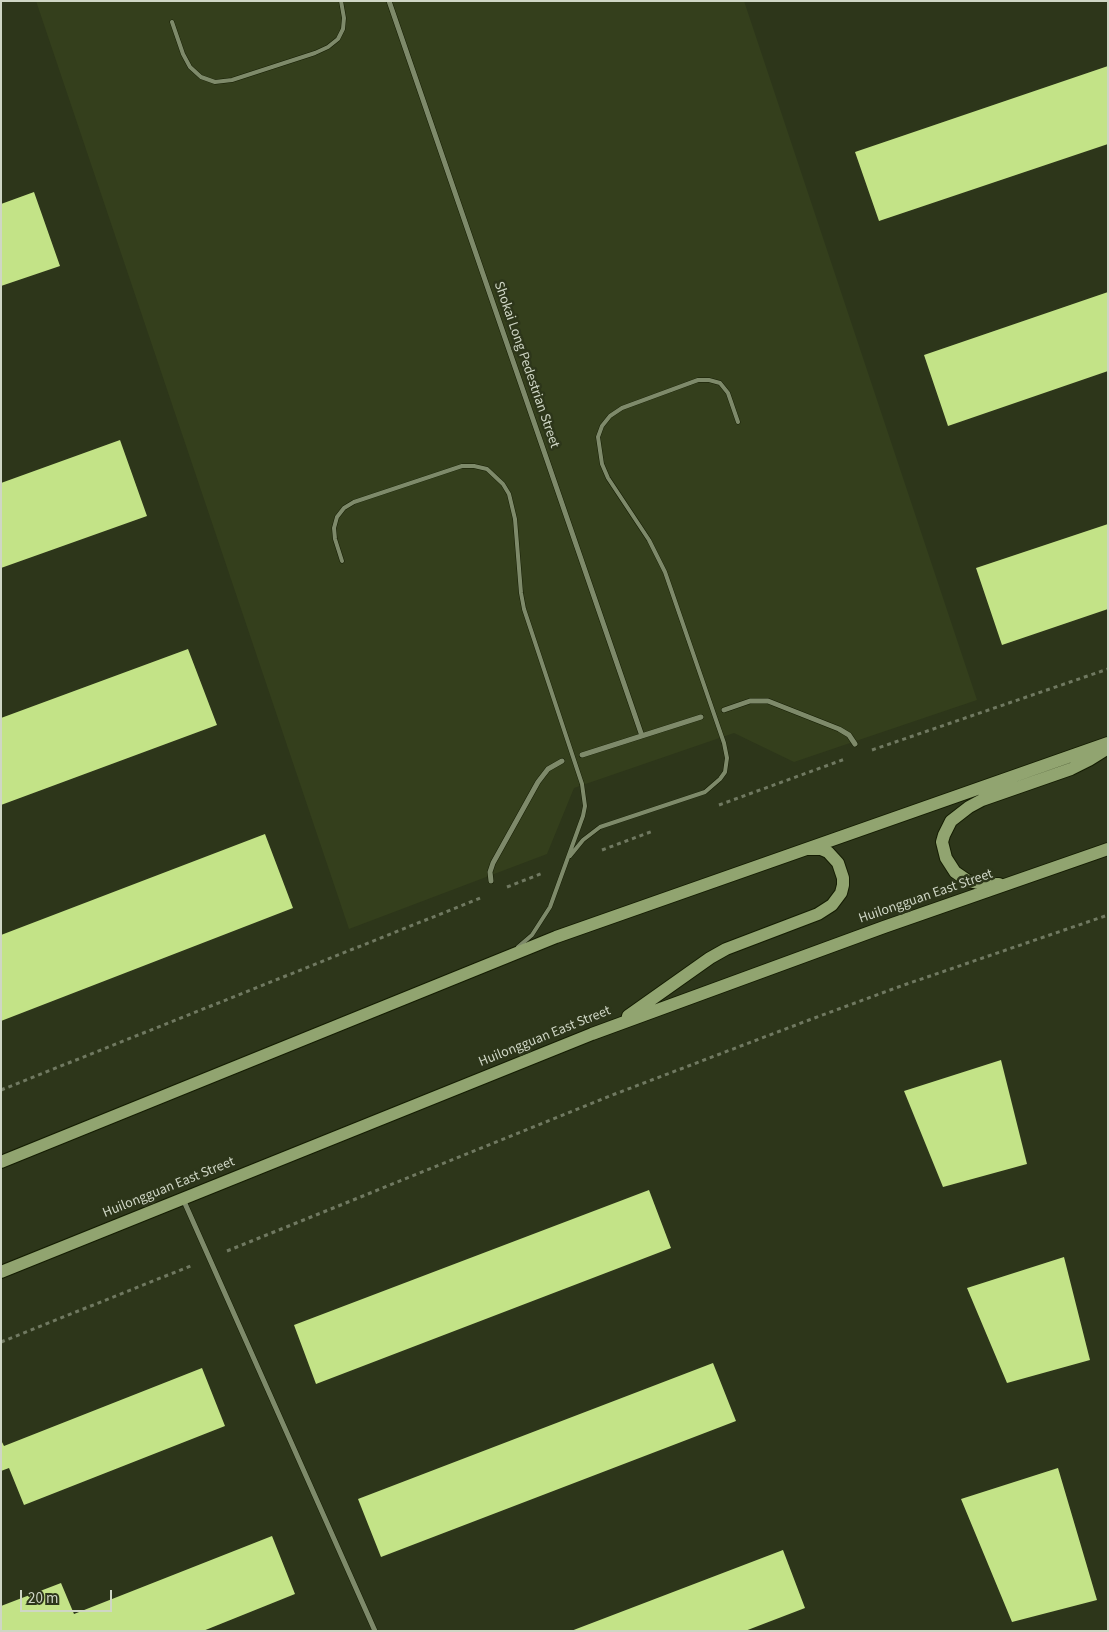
<!DOCTYPE html>
<html>
<head>
<meta charset="utf-8">
<style>
	body { margin:0 }
	#map { position:relative; width:1109px; height:1632px; overflow:hidden; background:#2d361a; font-family:"Source Sans 3",sans-serif }
	canvas { display:block }
	.frame { position:absolute; inset:0; border:2px solid #cfd6c5; pointer-events:none }
	.scale { position:absolute; left:20px; top:1590px; width:92px; height:22px; box-sizing:border-box; border:2px solid #cfd6c5; border-top:0; padding-left:6px; font-size:15px; line-height:18px; white-space:nowrap; color:#cfd6c5; -webkit-text-stroke:4px #2d361a; paint-order:stroke }
</style>
</head>
<body>
<div id="map">
<canvas width="1109" height="1632"></canvas>
<div class="frame"></div>
<div class="scale">20 m</div>
</div>
<script>
const g = document.querySelector('canvas').getContext('2d');
g.lineJoin = 'round';
function fill(path, color) {
  g.fillStyle = color;
  g.fill(path, 'evenodd');
}
function shape(rows) {
  const path = new Path2D();
  for (const r of rows) {
    path.moveTo(r[0], r[1]);
    for (let i = 2; i < r.length; i += 2) path.lineTo(r[i], r[i + 1]);
  }
  return path;
}
function trace(path, color, width, dash) {
  g.strokeStyle = color;
  g.lineWidth = width;
  g.lineCap = dash ? 'butt' : 'round';
  g.setLineDash(dash || []);
  g.stroke(path);
}
function drawText(font, color, halo, rows, align = 'center') {
  g.font = font + ' "Source Sans 3",sans-serif';
  g.lineWidth = 5;
  g.setLineDash([]);
  g.textBaseline = 'middle';
  g.strokeStyle = halo;
  g.fillStyle = color;
  for (const [text, x, y, turn = 0] of rows) {
    g.save();
    g.translate(x, y);
    g.rotate((+turn || 0) * Math.PI / 180);
    g.textAlign = isNaN(turn) ? turn : align;
    if (halo) g.strokeText(text, 0, 0);
    g.fillText(text, 0, 0);
    g.restore();
  }
}
fill(shape([
	[36,1,744,1,977,700,794,762,734,733,574,788,547,854,349,929]
]), '#343f1c');
fill(shape([
	[1108,66,1108,144,879,221,855,152],
	[34,192,60,266,1,286,1,204],
	[1108,292,1108,371,948,426,924,355],
	[120,440,147,516,1,568,1,483],
	[1108,524,1108,609,1002,645,976,568],
	[188,649,217,725,1,805,1,718],
	[265,834,293,908,1,1021,1,935],
	[1001,1060,1027,1164,943,1187,904,1091],
	[649,1190,671,1248,316,1384,294,1325],
	[1064,1257,1090,1360,1007,1383,967,1288],
	[713,1363,736,1421,381,1557,358,1499],
	[202,1368,225,1426,24,1505,9,1468,1,1471,1,1440,4,1446],
	[1058,1468,1097,1600,1012,1622,961,1499],
	[272,1536,295,1594,203,1631,1,1631,1,1606,61,1583,74,1614],
	[783,1550,805,1608,745,1631,571,1631]
]), '#c3e387');
const lane = shape([
	[172,22,183,54,190,67,201,77,215,82,232,80,315,53,328,47,338,39,343,29,344,18,341,1],
	[342,561,335,539,334,528,337,517,344,508,354,502,462,466,474,466,487,469,503,484,509,494,515,519,521,593,524,609,582,784,585,806,583,816,550,907,532,935,518,947],
	[570,856,583,840,600,827,705,792,720,779,725,772,727,758,724,743,665,572,649,540,608,478,602,464,598,437,602,426,610,416,622,408,698,380,709,380,720,383,728,393,738,422]
]);
const street = shape([
	[389,1,642,736],
	[724,710,750,701,768,701,839,729,849,735,855,744],
	[582,755,701,717],
	[491,881,490,872,493,863,538,782,548,769,562,761],
	[183,1199,375,1631]
]);
const primary = shape([
	[999,884,986,884,968,881,955,872,946,858,942,842,944,835,951,821,969,807,982,800,1071,769,1089,760,1108,748],
	[628,1016,710,958,726,949,818,914,832,905,841,893,843,885,843,878,838,863,828,852,821,849,809,849],
	[1,1162,556,937,1108,743],
	[1,1272,592,1034,884,927,1108,849]
]);
trace(lane, '#151d03', 5);
trace(street, '#151d03', 6);
trace(primary, '#151d03', 14);
trace(shape([
	[872,750,1108,669],
	[719,805,845,759],
	[602,850,653,831],
	[507,887,543,873],
	[1,1090,483,897],
	[227,1251,615,1094,809,1020,901,986,1108,915],
	[1,1342,193,1265]
]), '#707961', 3, [4, 4]);
trace(lane, '#7e8a6a', 4);
trace(street, '#7e8a6a', 5);
trace(primary, '#91a470', 12);
drawText('14px', '#cfd6c5', '#2d361a', [
	["Shokai Long Pedestrian Street",526,365,71],
	["Huilongguan East Street",926,897,-19],
	["Huilongguan East Street",545,1037,-22],
	["Huilongguan East Street",169,1188,-22]
]);
</script>
</body>
</html>
